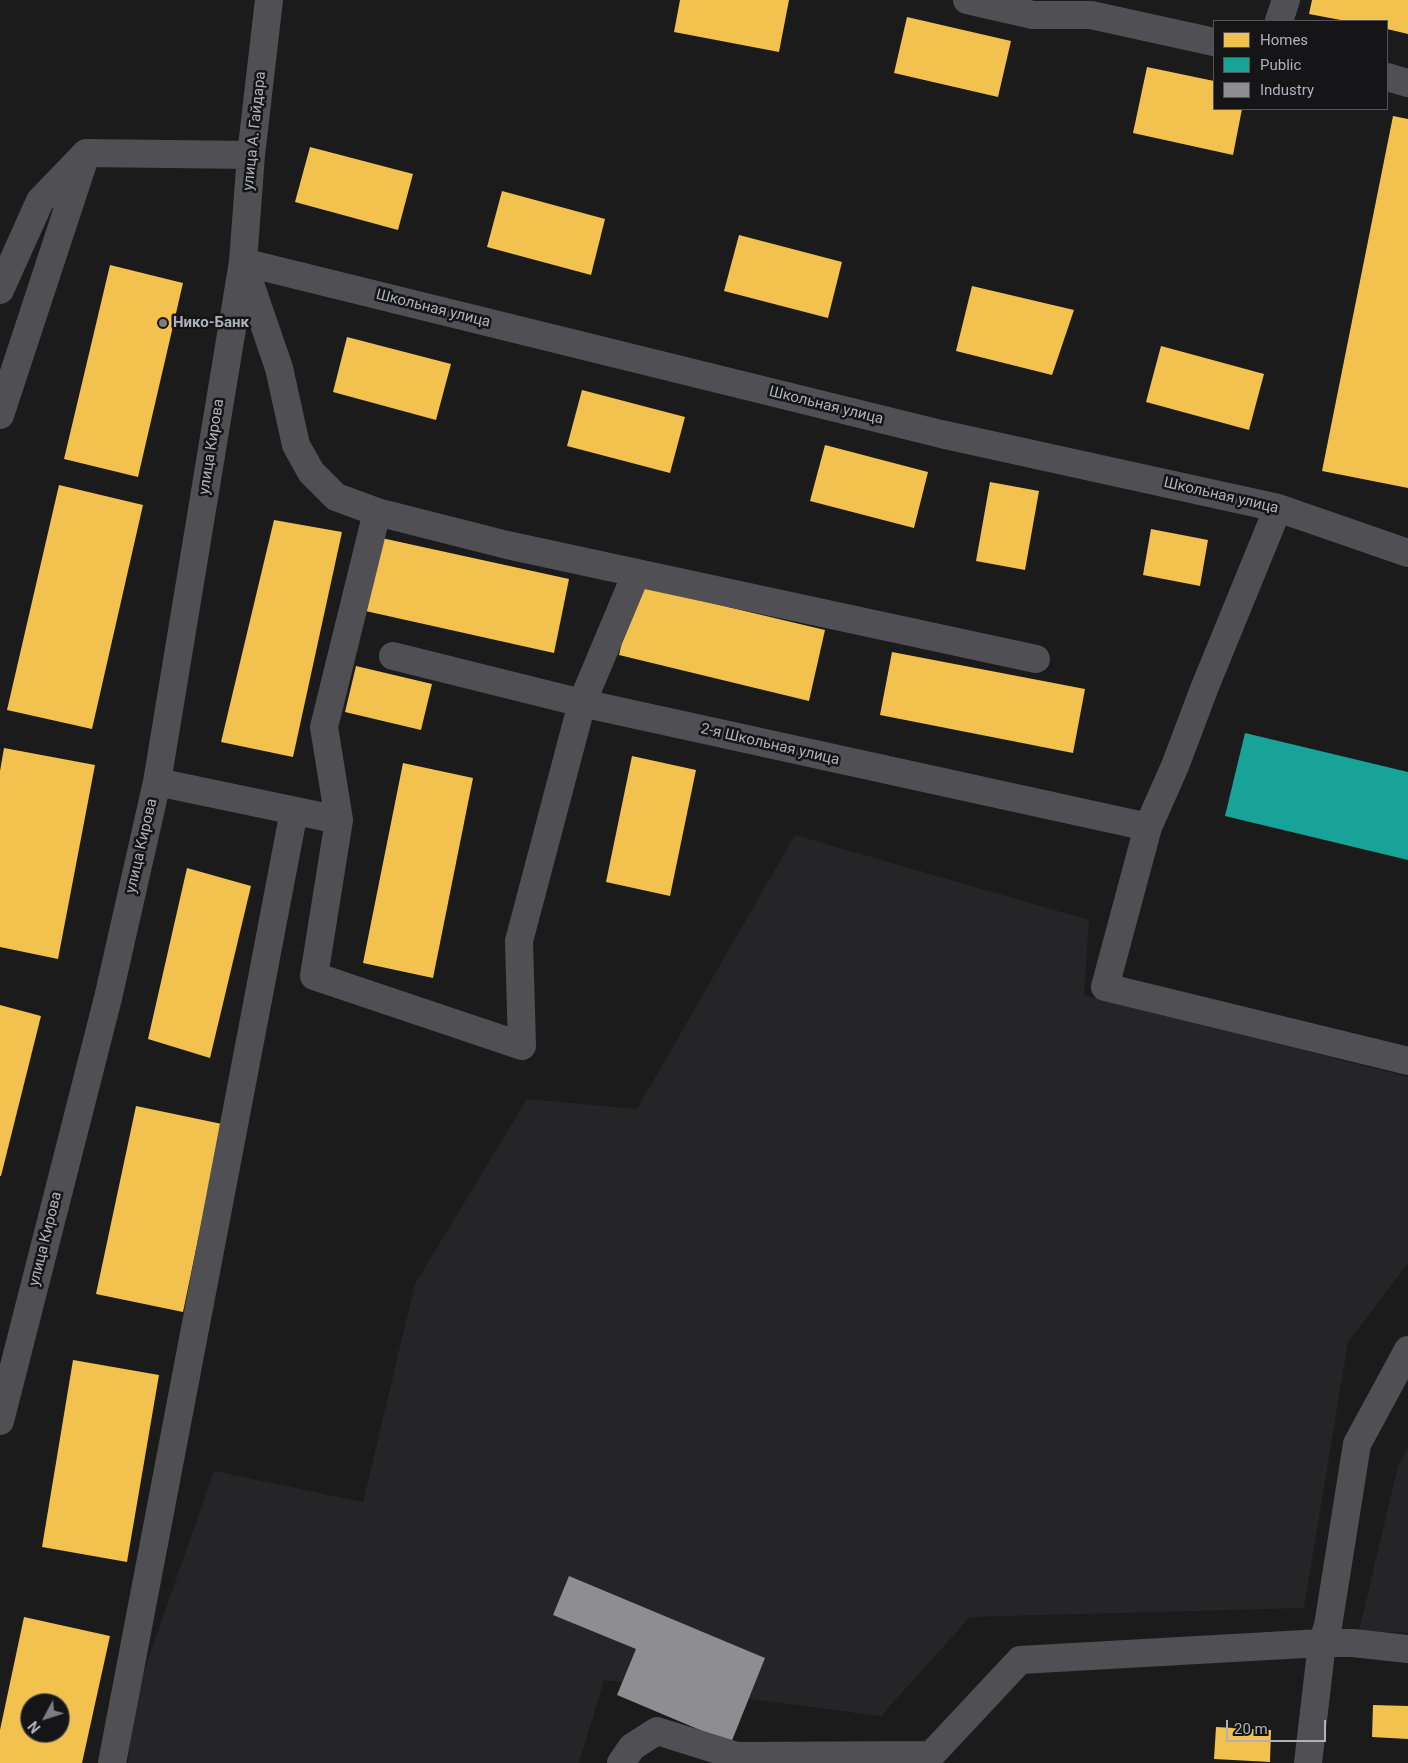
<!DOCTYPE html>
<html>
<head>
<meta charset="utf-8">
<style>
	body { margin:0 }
	#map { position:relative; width:1408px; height:1763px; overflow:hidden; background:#1b1b1b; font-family:Roboto,sans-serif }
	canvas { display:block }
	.legend { position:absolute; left:1213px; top:20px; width:175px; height:90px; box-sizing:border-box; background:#151517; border:1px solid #525458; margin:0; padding:6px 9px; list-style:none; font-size:15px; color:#aeb2ba }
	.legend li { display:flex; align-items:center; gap:10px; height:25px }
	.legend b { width:25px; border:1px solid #525458 }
	.north { position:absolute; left:20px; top:1693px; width:50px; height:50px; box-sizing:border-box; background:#151517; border:1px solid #525458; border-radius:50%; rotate:230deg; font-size:14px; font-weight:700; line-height:20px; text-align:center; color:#aeb2ba }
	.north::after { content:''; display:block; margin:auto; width:18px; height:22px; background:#7b7d82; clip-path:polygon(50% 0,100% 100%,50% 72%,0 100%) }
	.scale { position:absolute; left:1226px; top:1720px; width:100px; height:22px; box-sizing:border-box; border:2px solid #aeb2ba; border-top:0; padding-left:6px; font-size:15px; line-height:18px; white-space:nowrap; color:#aeb2ba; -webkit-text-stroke:4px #151517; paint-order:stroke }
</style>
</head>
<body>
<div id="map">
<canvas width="1408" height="1763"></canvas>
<ul class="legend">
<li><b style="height:14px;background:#f2c14e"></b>Homes</li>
<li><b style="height:14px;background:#17a398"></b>Public</li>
<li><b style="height:14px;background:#8d8d92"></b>Industry</li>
</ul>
<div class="north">N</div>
<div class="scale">20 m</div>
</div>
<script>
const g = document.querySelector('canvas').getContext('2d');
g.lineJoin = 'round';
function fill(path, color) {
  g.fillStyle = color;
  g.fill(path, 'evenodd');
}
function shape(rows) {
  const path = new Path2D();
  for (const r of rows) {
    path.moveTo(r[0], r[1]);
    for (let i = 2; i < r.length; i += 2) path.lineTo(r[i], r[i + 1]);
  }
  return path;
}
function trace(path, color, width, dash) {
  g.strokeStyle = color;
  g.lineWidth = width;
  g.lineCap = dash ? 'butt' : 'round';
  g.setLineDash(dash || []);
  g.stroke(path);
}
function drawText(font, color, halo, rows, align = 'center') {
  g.font = font + ' Roboto,sans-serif';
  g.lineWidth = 5;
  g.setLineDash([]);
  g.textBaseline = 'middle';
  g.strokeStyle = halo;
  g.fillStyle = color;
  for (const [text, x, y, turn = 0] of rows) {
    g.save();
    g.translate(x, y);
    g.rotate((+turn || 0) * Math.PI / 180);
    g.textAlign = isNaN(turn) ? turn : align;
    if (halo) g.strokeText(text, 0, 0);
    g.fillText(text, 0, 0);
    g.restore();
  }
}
fill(shape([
	[795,835,1089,920,1084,995,1408,1077,1408,1263,1348,1342,1304,1608,970,1617,881,1716,604,1680,579,1763,128,1763,134,1700,214,1471,363,1502,415,1284,527,1099,637,1109],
	[1408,1447,1408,1633,1359,1631,1398,1466]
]), '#252527');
fill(shape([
	[680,0,789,0,779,52,674,32],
	[1312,0,1408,0,1408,34,1387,29,1387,21,1346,21,1309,14],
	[907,17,1011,41,998,97,894,73],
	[1147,67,1214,81,1214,109,1242,109,1233,155,1133,133],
	[1393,116,1408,119,1408,488,1322,471],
	[310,147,413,174,398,230,295,202],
	[502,191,605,219,591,275,487,247],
	[739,235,842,262,828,318,724,291],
	[110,265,183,283,138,477,64,459],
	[972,286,1074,310,1052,375,956,351],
	[347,337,451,364,436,420,333,392],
	[1161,346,1264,374,1249,430,1146,402],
	[582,390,685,417,670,473,567,446],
	[825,445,928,472,914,528,810,501],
	[990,482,1039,491,1025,570,976,561],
	[59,485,143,505,92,729,7,710],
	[274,520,342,532,293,757,221,742],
	[1151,529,1208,540,1200,586,1143,575],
	[377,537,569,579,554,653,361,610],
	[635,585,825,630,809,701,619,655],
	[892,652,1085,689,1073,753,880,715],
	[356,666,432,684,421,730,345,712],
	[4,748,95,765,58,959,0,947,0,771],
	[632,756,696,770,670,896,606,882],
	[403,763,473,778,433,978,363,963],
	[187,868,251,886,210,1058,148,1039],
	[0,1005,41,1016,1,1176,0,1176],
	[136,1106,222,1124,183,1312,96,1294],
	[73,1360,159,1375,127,1562,42,1547],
	[24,1617,110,1636,82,1763,0,1763,0,1730],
	[30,1703,60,1703,60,1733,30,1733],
	[1373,1705,1408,1706,1408,1739,1372,1737],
	[1216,1727,1271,1730,1270,1762,1214,1759]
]), '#f2c14e');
fill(shape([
	[1245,733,1408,772,1408,860,1225,816]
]), '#17a398');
fill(shape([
	[569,1576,765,1658,731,1743,617,1695,636,1649,553,1615]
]), '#8d8d92');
trace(shape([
	[967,0,1033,15,1091,15,1214,42],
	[1279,21,1286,0],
	[1387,77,1408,83],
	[243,262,941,434,1278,508,1408,553],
	[244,266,279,368,296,445,311,472,336,497,377,512,507,545,1036,659],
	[0,290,40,201,86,153,251,155],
	[0,415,84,160],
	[1278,508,1204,689,1175,766,1148,827,1105,987,1408,1061],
	[377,512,324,727,339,820,314,976,522,1046,519,941,582,703,636,574],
	[393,656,582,703,1148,827],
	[157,782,339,820],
	[0,1421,108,998,157,782,243,262,251,155,269,0],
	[112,1763,294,811],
	[621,1763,632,1747,657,1731,737,1756,931,1755,1020,1660,1322,1643,1353,1643,1408,1649],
	[1308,1763,1322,1643,1328,1626,1357,1444,1408,1350]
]), '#505054', 28);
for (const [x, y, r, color] of [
	[163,323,5,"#7b7d82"]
]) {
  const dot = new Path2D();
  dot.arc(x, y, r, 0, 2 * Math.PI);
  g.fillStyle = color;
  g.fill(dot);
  trace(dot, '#151517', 2);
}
drawText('15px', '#aeb2ba', '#151517', [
	["улица А. Гайдара",255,131,-84],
	["Школьная улица",433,309,14],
	["Школьная улица",826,406,14],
	["улица Кирова",212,447,-81],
	["Школьная улица",1221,496,13],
	["2-я Школьная улица",770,745,13],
	["улица Кирова",142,846,-77],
	["улица Кирова",46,1239,-76]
]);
drawText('bold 15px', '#aeb2ba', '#151517', [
	["Нико-Банк",173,323]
], 'left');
</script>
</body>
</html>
